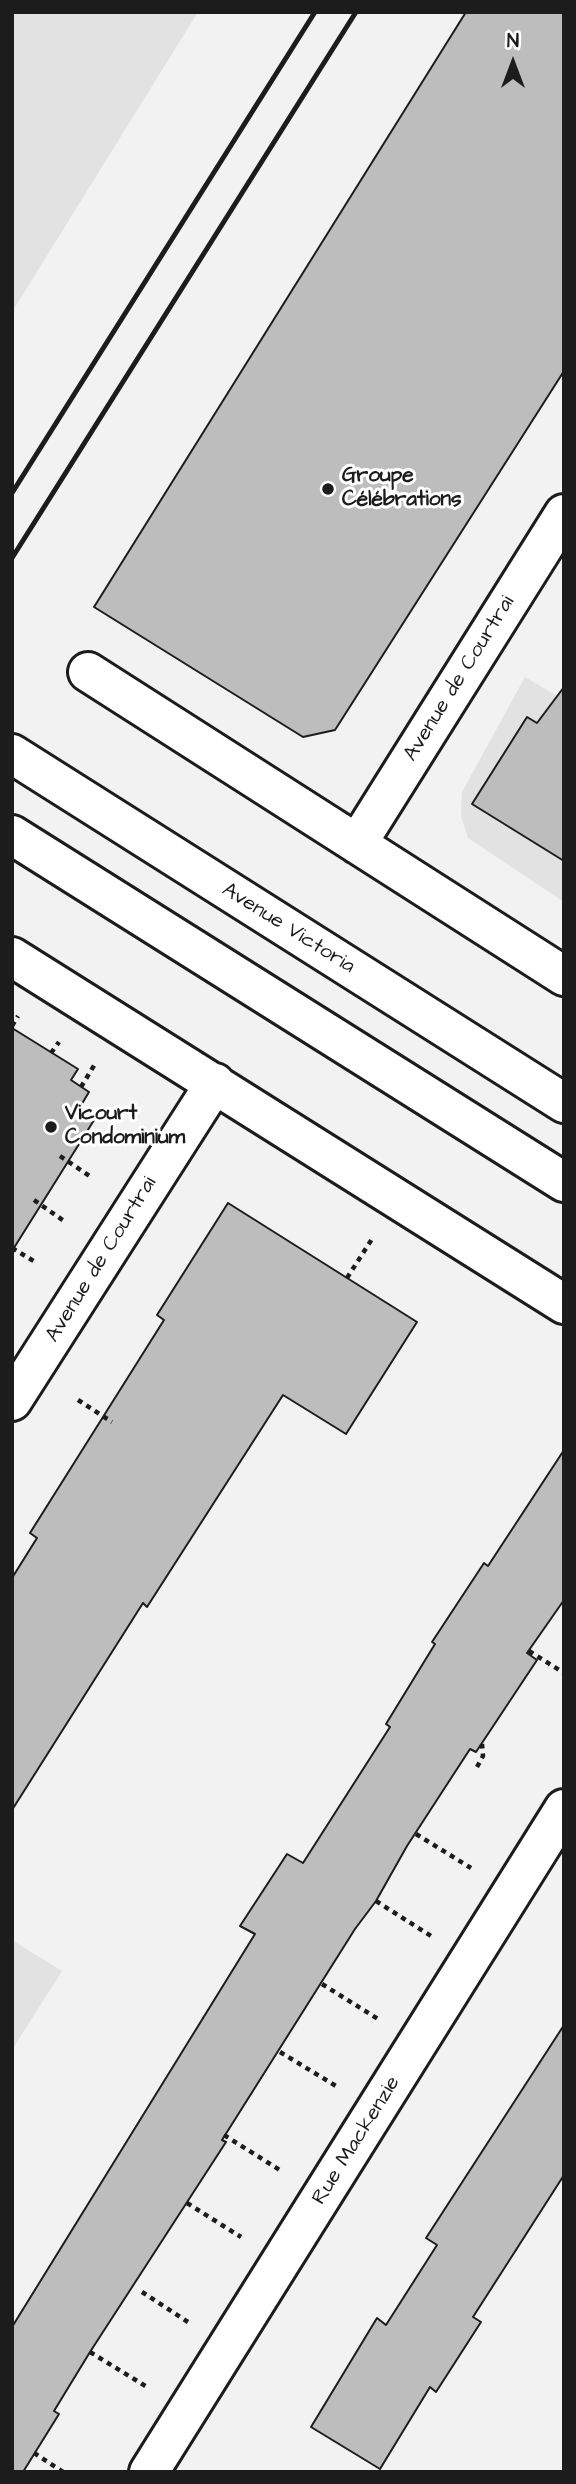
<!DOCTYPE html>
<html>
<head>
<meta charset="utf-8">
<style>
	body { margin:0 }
	#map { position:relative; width:576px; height:2484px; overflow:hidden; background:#f2f2f2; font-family:"Architects Daughter",sans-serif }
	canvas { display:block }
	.frame { position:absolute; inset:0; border:14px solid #1c1c1c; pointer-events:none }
	.north { position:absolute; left:478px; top:28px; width:70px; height:70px; -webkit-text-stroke:5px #fff; paint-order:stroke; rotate:0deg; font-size:19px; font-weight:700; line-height:28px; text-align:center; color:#1c1c1c }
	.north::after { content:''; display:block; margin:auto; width:24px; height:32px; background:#1c1c1c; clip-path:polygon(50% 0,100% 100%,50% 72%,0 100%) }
</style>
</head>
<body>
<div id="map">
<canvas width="576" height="2484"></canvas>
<div class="frame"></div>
<div class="north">N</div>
</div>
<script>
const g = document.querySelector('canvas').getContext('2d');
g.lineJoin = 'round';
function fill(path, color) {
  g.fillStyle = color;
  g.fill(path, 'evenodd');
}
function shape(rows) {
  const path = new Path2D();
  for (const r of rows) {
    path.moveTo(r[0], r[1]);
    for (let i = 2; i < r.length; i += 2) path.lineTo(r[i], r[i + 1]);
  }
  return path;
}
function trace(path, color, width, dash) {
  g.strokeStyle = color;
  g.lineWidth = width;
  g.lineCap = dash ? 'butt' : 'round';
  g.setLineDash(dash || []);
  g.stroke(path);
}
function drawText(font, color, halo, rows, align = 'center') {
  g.font = font + ' "Architects Daughter",sans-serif';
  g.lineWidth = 6;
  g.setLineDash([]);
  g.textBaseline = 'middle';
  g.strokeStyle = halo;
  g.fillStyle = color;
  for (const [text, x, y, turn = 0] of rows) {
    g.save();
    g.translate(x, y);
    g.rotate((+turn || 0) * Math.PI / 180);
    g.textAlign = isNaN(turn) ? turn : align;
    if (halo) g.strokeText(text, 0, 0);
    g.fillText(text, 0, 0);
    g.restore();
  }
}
fill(shape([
	[12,12,198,12,12,312],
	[525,677,564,700,564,902,468,838,461,816,462,792],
	[12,1940,62,1971,12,2050]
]), '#e2e2e2');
const building = shape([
	[466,12,564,12,564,371,335,730,303,737,94,607,466,12],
	[564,687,564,861,472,804,527,717,537,723,564,687],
	[12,1028,78,1069,71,1080,89,1092,80,1107,96,1117,12,1251,12,1028],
	[228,1203,417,1322,346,1434,283,1395,147,1607,143,1603,12,1810,12,1578,37,1538,30,1533,164,1320,157,1315,228,1203],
	[564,1450,564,1600,527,1653,537,1660,476,1752,470,1749,407,1846,376,1901,355,1929,222,2140,226,2142,90,2352,54,2411,59,2414,23,2472,12,2472,12,2327,255,1934,240,1926,287,1854,303,1863,390,1727,386,1724,435,1644,432,1642,484,1563,488,1566,564,1450],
	[564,2025,564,2175,473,2317,481,2322,436,2392,430,2387,380,2469,311,2427,377,2318,386,2325,437,2245,426,2238,564,2025]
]);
fill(building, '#bdbdbd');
trace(building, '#1c1c1c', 2);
const minor = shape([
	[88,672,564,976],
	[12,754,564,1103],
	[12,835,564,1182],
	[357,844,564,514],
	[12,957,564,1304],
	[12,1401,215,1083],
	[149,2472,564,1809]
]);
trace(minor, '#1c1c1c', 44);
trace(shape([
	[12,1026,18,1016],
	[51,1053,59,1042],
	[81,1087,95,1064],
	[60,1156,91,1177],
	[34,1200,64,1221],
	[12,1248,37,1263],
	[347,1278,372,1239],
	[78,1400,112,1422],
	[529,1651,564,1673],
	[477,1767,483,1756,482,1744],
	[416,1834,471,1868],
	[376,1901,431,1936],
	[322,1984,378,2019],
	[280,2052,336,2086],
	[224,2135,283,2172],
	[187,2203,241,2237],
	[142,2292,188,2322],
	[90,2352,147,2387],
	[34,2453,63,2472]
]), '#1c1c1c', 4.5, [5, 5]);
trace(minor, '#fff', 38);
trace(shape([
	[12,493,315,12],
	[12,558,356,12]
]), '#1c1c1c', 5);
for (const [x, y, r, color] of [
	[328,489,7,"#1c1c1c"],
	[51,1127,7,"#1c1c1c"]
]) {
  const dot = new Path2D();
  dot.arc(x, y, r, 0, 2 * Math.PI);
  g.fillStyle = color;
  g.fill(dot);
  trace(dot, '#fff', 2.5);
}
drawText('bold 21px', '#1c1c1c', '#fff', [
	["Groupe",342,477],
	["Célébrations",342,501],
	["Vicourt",65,1115],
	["Condominium",65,1139]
], 'left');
drawText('21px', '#1c1c1c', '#fff', [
	["Avenue de Courtrai",460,679,-58],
	["Avenue Victoria",288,929,32],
	["Avenue de Courtrai",102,1260,-58],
	["Rue Mackenzie",357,2141,-58]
]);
</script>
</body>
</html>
